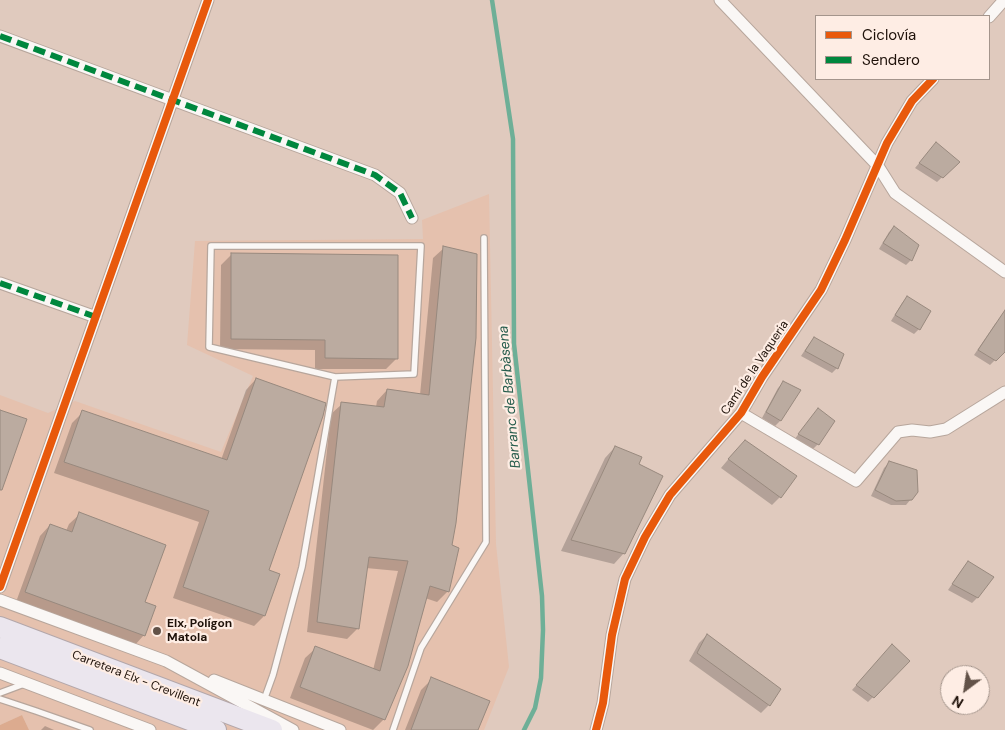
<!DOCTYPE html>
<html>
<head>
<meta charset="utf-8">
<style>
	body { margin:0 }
	#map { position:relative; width:1005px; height:730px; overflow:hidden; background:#e0cabe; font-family:"DM Sans",sans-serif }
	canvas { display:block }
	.legend { position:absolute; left:815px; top:15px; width:175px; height:65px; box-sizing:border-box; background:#feede4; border:1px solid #a4958c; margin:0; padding:6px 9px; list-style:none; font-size:15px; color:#1e1109 }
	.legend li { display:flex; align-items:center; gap:10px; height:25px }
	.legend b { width:25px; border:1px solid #a4958c }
	.north { position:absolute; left:940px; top:665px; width:50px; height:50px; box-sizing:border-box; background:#feede4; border:1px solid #a4958c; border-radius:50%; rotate:211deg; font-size:14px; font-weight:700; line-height:20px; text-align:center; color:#1e1109 }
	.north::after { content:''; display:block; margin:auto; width:18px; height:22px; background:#625248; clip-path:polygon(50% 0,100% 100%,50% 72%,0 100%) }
</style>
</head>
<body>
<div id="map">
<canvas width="1005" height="730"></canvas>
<ul class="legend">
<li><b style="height:6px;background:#e8590c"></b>Ciclovía</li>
<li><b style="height:6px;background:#00873e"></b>Sendero</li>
</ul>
<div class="north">N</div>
</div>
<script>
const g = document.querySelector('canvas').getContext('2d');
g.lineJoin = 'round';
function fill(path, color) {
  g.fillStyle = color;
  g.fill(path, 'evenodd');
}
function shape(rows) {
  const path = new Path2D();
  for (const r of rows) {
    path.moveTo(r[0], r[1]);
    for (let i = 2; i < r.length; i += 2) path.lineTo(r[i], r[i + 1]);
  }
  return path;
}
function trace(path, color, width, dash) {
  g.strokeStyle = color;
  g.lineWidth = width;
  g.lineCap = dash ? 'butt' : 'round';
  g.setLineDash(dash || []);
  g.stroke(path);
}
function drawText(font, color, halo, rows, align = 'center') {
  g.font = font + ' "DM Sans",sans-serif';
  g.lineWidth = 4.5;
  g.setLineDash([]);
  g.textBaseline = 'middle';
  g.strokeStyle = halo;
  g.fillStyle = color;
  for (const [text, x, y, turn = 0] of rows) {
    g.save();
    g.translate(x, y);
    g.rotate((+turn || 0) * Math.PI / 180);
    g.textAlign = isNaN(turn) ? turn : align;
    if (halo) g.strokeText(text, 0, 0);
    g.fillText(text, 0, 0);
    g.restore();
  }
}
fill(shape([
	[489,194,496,544,509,667,484,730,29,730,22,715,0,725,0,395,48,413,75,401,221,452,253,376,187,345,195,241,423,239,422,220]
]), '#e5c1ae');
fill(shape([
	[22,715,29,730,0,730,0,725]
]), '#dcab8f');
fill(shape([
	[931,149,958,162,937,182,915,168],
	[894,227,918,245,911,260,906,265,879,249,889,232],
	[444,248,451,546,448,591,437,602,425,598,384,719,373,730,290,698,305,658,316,648,373,670,398,571,366,568,358,628,347,639,307,632,331,414,342,404,376,407,377,401,387,390,420,395,433,258],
	[231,255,396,359,386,369,315,369,315,350,220,349,221,265],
	[907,298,929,311,919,329,914,334,891,321,902,303],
	[1000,319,1005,323,1005,350,990,365,974,355,995,324],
	[814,338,837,368,832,373,801,356,809,344],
	[256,379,268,570,264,616,254,626,173,598,199,522,54,473,72,423,83,412,221,460,246,390],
	[783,383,799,391,780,421,775,426,762,418,778,388],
	[818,410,818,444,813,449,794,440,813,415],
	[615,447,624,553,614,564,561,551,605,458],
	[737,449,780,497,772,505,721,468],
	[889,463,911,499,906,505,891,505,871,496,884,468],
	[80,514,144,603,144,635,134,646,16,602,40,536,50,525,66,531,69,524],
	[968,563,977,598,972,603,948,590,963,568],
	[707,635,769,705,761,713,689,661,699,643],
	[887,651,909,661,868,702,852,690],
	[432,679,477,730,405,730,421,690],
	[45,726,54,730,41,730]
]), '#0003');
trace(shape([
	[492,0,513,139,514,344,542,596,543,630,541,678,535,708,524,730]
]), '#6eaf97', 4.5);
const building = shape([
	[936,142,960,162,943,178,919,163,936,142],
	[894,226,919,245,912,261,883,243,894,226],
	[443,246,477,254,476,338,456,523,452,545,459,548,449,592,430,586,408,666,385,720,300,687,315,646,380,671,408,561,369,557,359,629,317,622,341,402,384,407,387,389,429,395,443,246],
	[231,253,398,255,398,359,325,358,325,340,231,339,231,253],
	[907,296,931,311,920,330,895,315,907,296],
	[1005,310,1005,352,996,361,978,350,1005,310],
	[814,337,844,354,838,369,805,351,814,337],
	[256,378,326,403,323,416,269,570,280,574,265,616,183,587,209,511,64,462,82,410,227,460,256,378],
	[783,381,801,390,781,421,766,412,783,381],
	[818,408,835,421,819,445,798,434,818,408],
	[0,410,27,419,2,490,0,490,0,410],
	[745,440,797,476,781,498,728,459,745,440],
	[615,446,642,457,639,464,663,476,625,554,571,540,615,446],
	[889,461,917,470,918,492,912,500,896,501,875,490,889,461],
	[79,512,166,545,145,602,156,606,145,636,25,592,50,524,72,532,79,512],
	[968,561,994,577,978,598,952,584,968,561],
	[707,634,781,689,770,706,697,653,707,634],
	[892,644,910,661,874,698,856,685,892,644],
	[431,677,490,701,478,730,411,730,431,677]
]);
fill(building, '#bbaba0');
trace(building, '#98897e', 1);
const lane = shape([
	[0,693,24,684],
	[0,699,36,711,90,730],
	[264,700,273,675,302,567,335,377,414,374,421,246,211,246,209,347,335,377],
	[393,730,421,648,486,542,484,238]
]);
const street = shape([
	[720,0,878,166,895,193,1005,272],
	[989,17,1004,0],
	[0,36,375,175,400,193,412,218],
	[0,283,96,317],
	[741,413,856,481,898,432,912,430,930,432,946,429,1005,392],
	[0,587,208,0],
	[0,600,166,661,293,730],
	[0,673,150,730],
	[214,680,340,730],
	[596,730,603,703,612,635,625,579,645,537,670,495,741,413,762,377,821,290,845,240,887,143,912,101,933,79]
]);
const highway = shape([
	[0,627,272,730],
	[0,648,216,730]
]);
trace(lane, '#b7a69c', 8);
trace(street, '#b7a69c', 13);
trace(highway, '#b3a7aa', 22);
trace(lane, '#faf7f5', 5.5);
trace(street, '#faf7f5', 11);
trace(highway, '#ebe6ee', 20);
trace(shape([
	[0,36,375,175,400,193,412,218],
	[0,283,96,317,97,314]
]), '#00873e', 6, [12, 6]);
trace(shape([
	[0,587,208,0],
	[596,730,603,703,612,635,625,579,645,537,670,495,741,413,762,377,821,290,845,240,887,143,912,101,933,79]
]), '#e8590c', 8);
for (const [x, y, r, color] of [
	[157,631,5,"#625248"]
]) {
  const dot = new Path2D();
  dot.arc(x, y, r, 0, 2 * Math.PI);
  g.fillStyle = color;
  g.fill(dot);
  trace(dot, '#feede4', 2);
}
drawText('12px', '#1e1109', '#feede4', [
	["Camí de la Vaqueria",755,368,-56],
	["Carretera Elx - Crevillent",136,679,21]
]);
drawText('bold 12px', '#1e1109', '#feede4', [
	["Elx, Polígon",167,624],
	["Matola",167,638]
], 'left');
drawText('italic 14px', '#265c4c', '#feede4', [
	["Barranc de Barbàsena",510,397,-95]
]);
</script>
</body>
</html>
